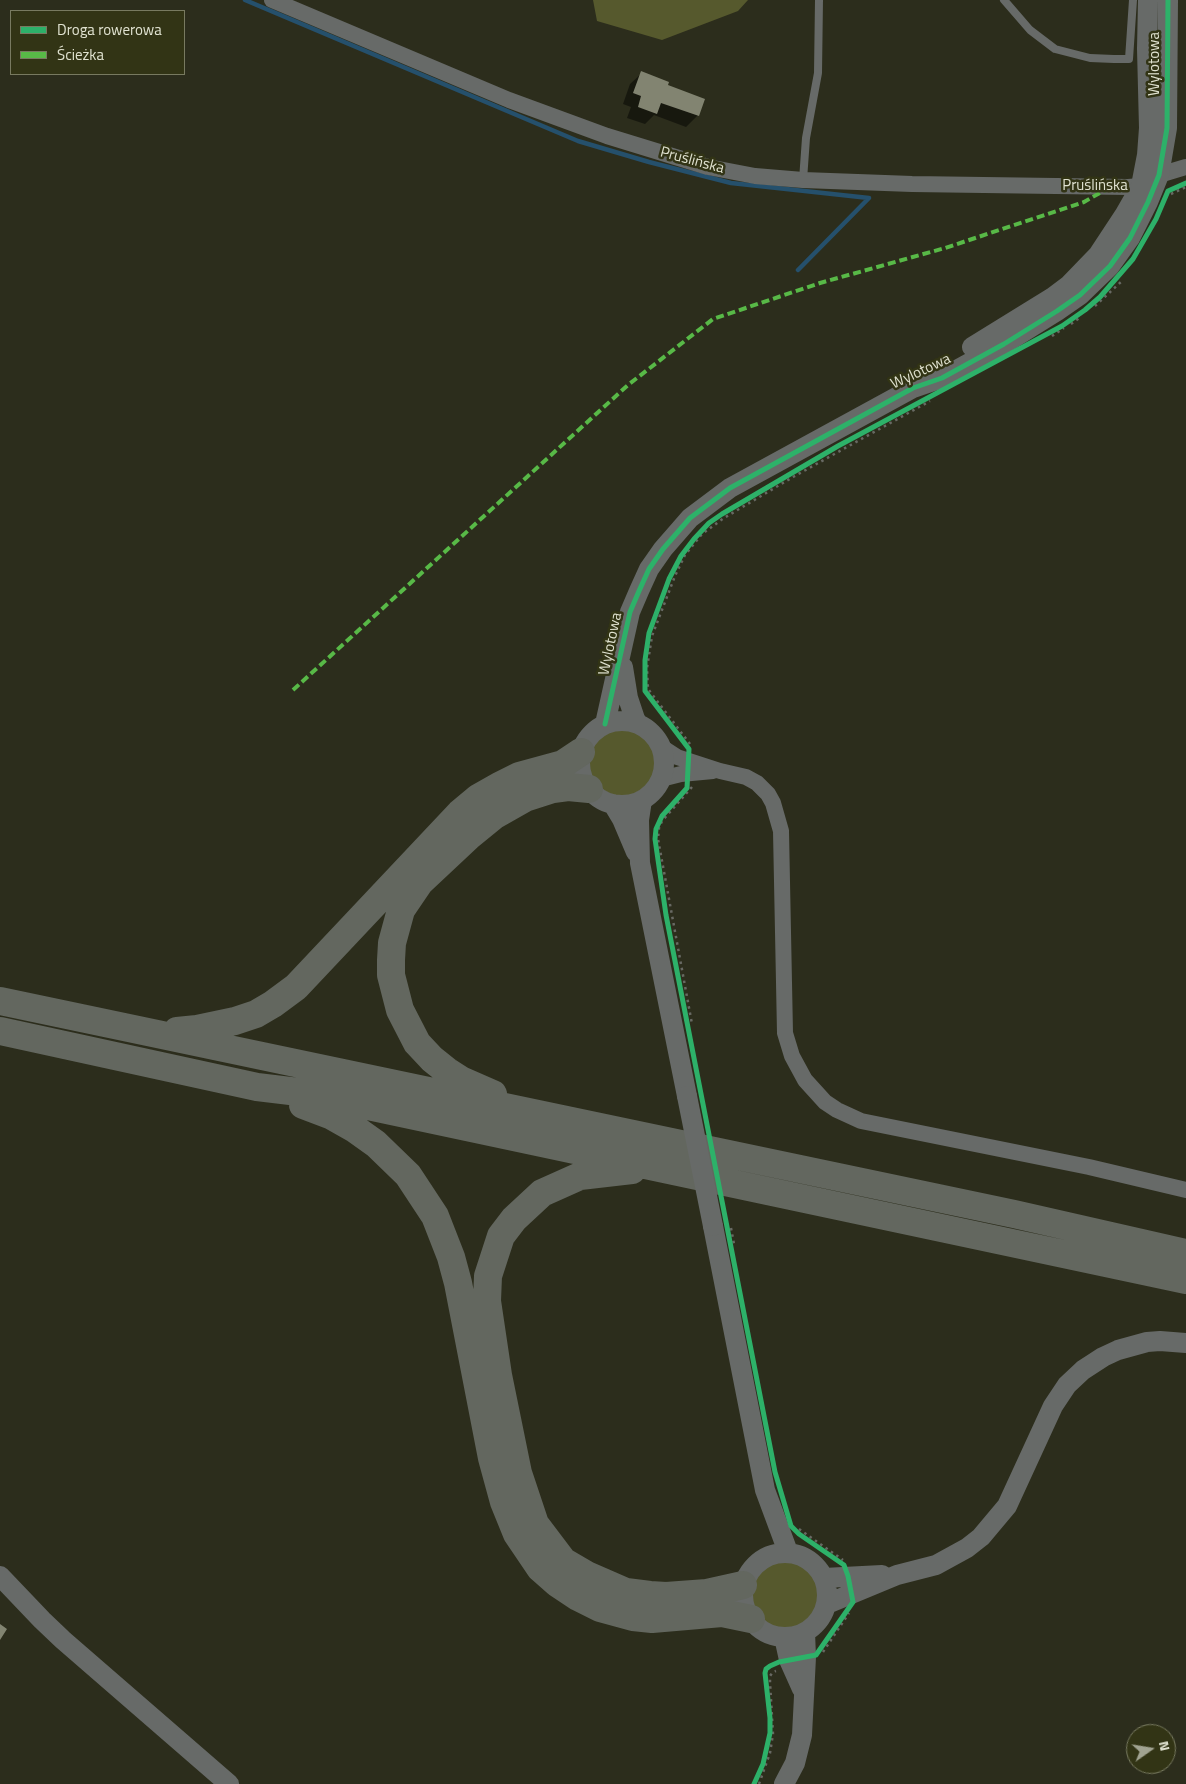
<!DOCTYPE html>
<html>
<head>
<meta charset="utf-8">
<style>
	body { margin:0 }
	#map { position:relative; width:1186px; height:1784px; overflow:hidden; background:#2c2d1c; font-family:"Titillium Web",sans-serif }
	canvas { display:block }
	.legend { position:absolute; left:10px; top:10px; width:175px; height:65px; box-sizing:border-box; background:#323415; border:1px solid #787a60; margin:0; padding:6px 9px; list-style:none; font-size:15px; color:#e0e2d0 }
	.legend li { display:flex; align-items:center; gap:10px; height:25px }
	.legend b { width:25px; border:1px solid #787a60 }
	.north { position:absolute; left:1126px; top:1724px; width:50px; height:50px; box-sizing:border-box; background:#323415; border:1px solid #787a60; border-radius:50%; rotate:77deg; font-size:14px; font-weight:700; line-height:20px; text-align:center; color:#e0e2d0 }
	.north::after { content:''; display:block; margin:auto; width:18px; height:22px; background:#a1a391; clip-path:polygon(50% 0,100% 100%,50% 72%,0 100%) }
</style>
</head>
<body>
<div id="map">
<canvas width="1186" height="1784"></canvas>
<ul class="legend">
<li><b style="height:6px;background:#2db169"></b>Droga rowerowa</li>
<li><b style="height:6px;background:#58b947"></b>Ścieżka</li>
</ul>
<div class="north">N</div>
</div>
<script>
const g = document.querySelector('canvas').getContext('2d');
g.lineJoin = 'round';
function fill(path, color) {
  g.fillStyle = color;
  g.fill(path, 'evenodd');
}
function shape(rows) {
  const path = new Path2D();
  for (const r of rows) {
    if (r.length === 3) {
      path.moveTo(r[0] + r[2], r[1]);
      path.arc(r[0], r[1], r[2], 0, 2 * Math.PI);
      continue;
    }
    path.moveTo(r[0], r[1]);
    for (let i = 2; i < r.length; i += 2) path.lineTo(r[i], r[i + 1]);
  }
  return path;
}
function trace(path, color, width, dash) {
  g.strokeStyle = color;
  g.lineWidth = width;
  g.lineCap = dash ? 'butt' : 'round';
  g.setLineDash(dash || []);
  g.stroke(path);
}
function drawText(font, color, halo, rows, align = 'center') {
  g.font = font + ' "Titillium Web",sans-serif';
  g.lineWidth = 5;
  g.setLineDash([]);
  g.textBaseline = 'middle';
  g.strokeStyle = halo;
  g.fillStyle = color;
  for (const [text, x, y, turn = 0] of rows) {
    g.save();
    g.translate(x, y);
    g.rotate((+turn || 0) * Math.PI / 180);
    g.textAlign = isNaN(turn) ? turn : align;
    if (halo) g.strokeText(text, 0, 0);
    g.fillText(text, 0, 0);
    g.restore();
  }
}
fill(shape([
	[593,0,748,0,738,11,662,40,597,21],
	[622,763,33],
	[784,1595,35]
]), '#56592d');
fill(shape([
	[642,73,666,86,703,99,697,116,686,127,654,115,645,124,627,118,631,107,623,104,630,84]
]), '#0007');
trace(shape([
	[245,0,578,141,649,162,731,183,869,198,798,270]
]), '#25506c', 4.5);
fill(shape([
	[641,71,669,82,668,85,705,99,699,116,661,103,657,114,638,107,641,96,633,93],
	[0,1624,7,1629,0,1640]
]), '#828471');
trace(shape([
	[1171,194,1186,187],
	[1095,306,1122,281],
	[1071,324,1081,317],
	[1052,336,1064,328],
	[690,744,648,689,647,668,652,636,675,576,685,555,702,534,724,518,793,477,930,401],
	[692,787,662,821,659,828,658,839,692,1024],
	[799,1529,843,1560],
	[823,1652,849,1613],
	[759,1784,770,1753,773,1734,770,1682,770,1676,773,1672,776,1671]
]), '#686963', 2.5, [2.5, 4]);
trace(shape([
	[1004,0,1030,30,1055,49,1090,58,1114,59,1129,59,1133,0],
	[803,180,806,138,818,73,819,0]
]), '#676a68', 8);
trace(shape([
	[272,0,509,100,607,136,708,167,755,176,803,180,912,184,1128,187,1141,186,1159,175,1186,167],
	[660,746,677,757,720,771,746,777,757,783,768,794,773,803,781,831,785,1033,792,1056,805,1080,825,1102,837,1110,861,1121,1089,1167,1186,1190],
	[661,779,681,774,713,771]
]), '#676a68', 16);
trace(shape([
	[972,347,1053,297,1069,285,1098,255,1125,214,1141,186,1147,155,1149,128,1147,49,1148,0],
	[623,667,628,698,635,719,638,724],
	[622,763,42],
	[605,724,630,612,639,591,649,569,663,549,690,518,730,488,913,388,942,378,1004,344,1057,311,1080,295,1110,266,1130,238,1148,202,1159,175,1167,128,1168,0],
	[642,800,639,820,640,863,687,1096],
	[613,804,622,819,636,852],
	[713,1226,765,1490,788,1552],
	[785,1595,42],
	[0,1576,42,1620,63,1640,229,1784],
	[824,1578,882,1575],
	[827,1604,897,1575,936,1565,967,1548,981,1537,1007,1506,1053,1406,1067,1385,1083,1370,1103,1357,1118,1350,1147,1342,1160,1341,1186,1343],
	[784,1637,789,1660,802,1689],
	[784,1784,795,1763,802,1735,806,1657,805,1632]
]), '#676a68', 20);
trace(shape([
	[0,1001,1014,1214,1186,1253],
	[0,1031,257,1087,307,1093,1186,1280],
	[177,1031,197,1029,235,1021,256,1014,273,1004,296,987,460,813,478,798,501,785,519,776,563,764,581,752],
	[493,1094,461,1080,447,1071,432,1059,417,1043,400,1010,391,975,391,960,392,943,401,910,420,882,468,837,495,815,525,798,553,789,568,787,589,789],
	[303,1105,332,1116,355,1129,376,1144,408,1175,435,1216,451,1257,458,1283,492,1458,504,1502,517,1534,540,1568,557,1583,578,1597,600,1608,633,1617,652,1619,722,1613,751,1619],
	[632,1170,580,1176,542,1193,514,1219,501,1236,488,1276,487,1301,498,1375,518,1473,535,1524,563,1561,587,1575,626,1592,650,1595,666,1596,707,1593,743,1585]
]), '#63675f', 28);
trace(shape([
	[731,1228,734,1244]
]), '#686963', 2.5, [2.5, 4]);
trace(shape([
	[687,1096,713,1226]
]), '#676a68', 20);
trace(shape([
	[293,690,628,385,713,319,820,283,945,248,1084,202,1110,187]
]), '#58b947', 4, [8, 4]);
trace(shape([
	[605,724,630,612,639,591,649,569,663,549,690,518,730,488,913,388,942,378,1004,344,1057,311,1080,295,1110,266,1130,238,1148,202,1159,175,1167,128,1168,0],
	[754,1784,763,1764,770,1733,770,1718,765,1673,766,1669,770,1666,779,1662,816,1655,853,1602,848,1576,844,1565,799,1534,791,1526,775,1472,666,915,655,839,656,829,662,816,687,788,689,749,645,691,645,660,649,633,669,579,681,556,694,539,709,523,722,514,838,446,1062,326,1085,310,1100,297,1133,259,1156,219,1168,191,1186,183]
]), '#2db169', 5);
drawText('15px', '#e0e2d0', '#323415', [
	["Wylotowa",1155,64,-90],
	["Pruślińska",692,161,15],
	["Pruślińska",1095,186],
	["Wylotowa",921,372,-25],
	["Wylotowa",611,644,-78]
]);
</script>
</body>
</html>
